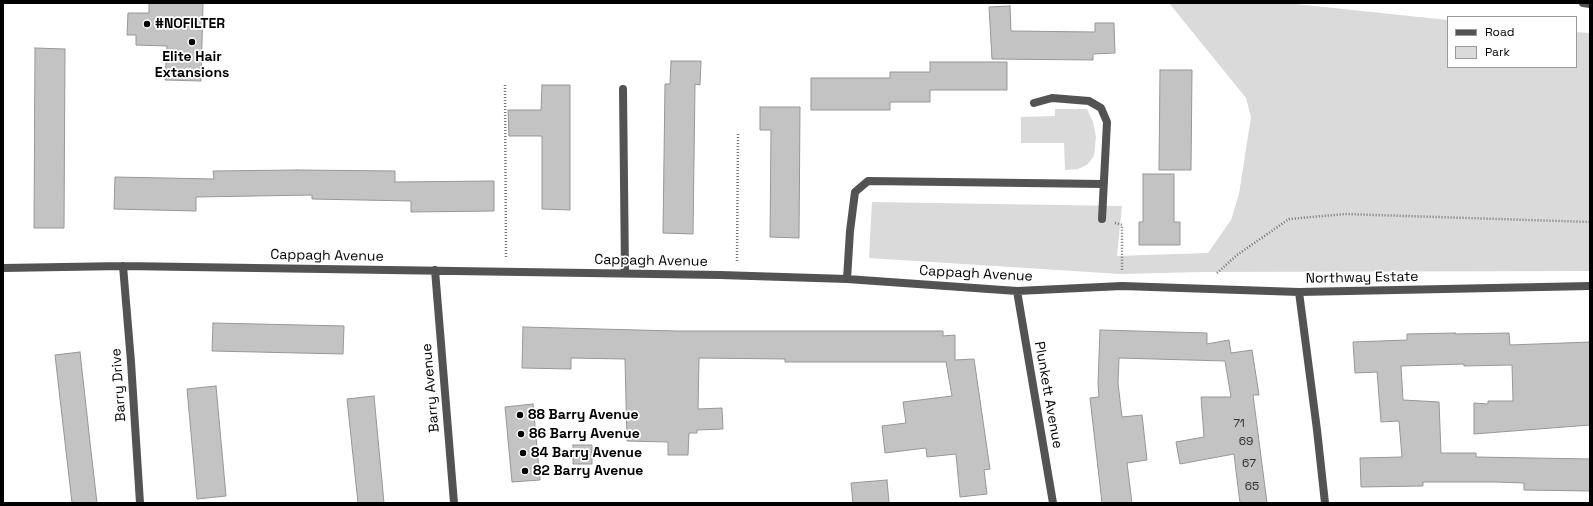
<!DOCTYPE html>
<html>
<head>
<meta charset="utf-8">
<style>
	body { margin:0 }
	#map { position:relative; width:1593px; height:506px; overflow:hidden; background:#fff; font-family:"Space Grotesk",sans-serif }
	canvas { display:block }
	.frame { position:absolute; inset:0; border:4px solid #000; pointer-events:none }
	.legend { position:absolute; left:1447px; top:16px; width:130px; height:52px; box-sizing:border-box; background:#fff; border:1px solid #999; margin:0; padding:5px 7px; list-style:none; font-size:12px; color:#000 }
	.legend li { display:flex; align-items:center; gap:8px; height:20px }
	.legend b { width:20px; border:1px solid #999 }
</style>
</head>
<body>
<div id="map">
<canvas width="1593" height="506"></canvas>
<div class="frame"></div>
<ul class="legend">
<li><b style="height:5px;background:#535353"></b>Road</li>
<li><b style="height:11px;background:#dadada"></b>Park</li>
</ul>
</div>
<script>
const g = document.querySelector('canvas').getContext('2d');
g.lineJoin = 'round';
function fill(path, color) {
  g.fillStyle = color;
  g.fill(path, 'evenodd');
}
function shape(rows) {
  const path = new Path2D();
  for (const r of rows) {
    path.moveTo(r[0], r[1]);
    for (let i = 2; i < r.length; i += 2) path.lineTo(r[i], r[i + 1]);
  }
  return path;
}
function trace(path, color, width, dash) {
  g.strokeStyle = color;
  g.lineWidth = width;
  g.lineCap = dash ? 'butt' : 'round';
  g.setLineDash(dash || []);
  g.stroke(path);
}
function drawText(font, color, halo, rows, align = 'center') {
  g.font = font + ' "Space Grotesk",sans-serif';
  g.lineWidth = 3.5;
  g.setLineDash([]);
  g.textBaseline = 'middle';
  g.strokeStyle = halo;
  g.fillStyle = color;
  for (const [text, x, y, turn = 0] of rows) {
    g.save();
    g.translate(x, y);
    g.rotate((+turn || 0) * Math.PI / 180);
    g.textAlign = isNaN(turn) ? turn : align;
    if (halo) g.strokeText(text, 0, 0);
    g.fillText(text, 0, 0);
    g.restore();
  }
}
fill(shape([
	[1169,3,1286,3,1448,20,1448,67,1576,67,1576,32,1590,33,1590,271,1202,272,1120,274,869,258,872,202,1122,206,1117,256,1208,253,1231,220,1239,194,1251,117,1246,98],
	[1055,109,1087,109,1093,122,1096,137,1094,156,1087,165,1078,169,1065,170,1064,143,1021,143,1021,117,1055,116]
]), '#dadada');
const building = shape([
	[149,3,203,3,201,81,165,80,167,46,136,45,136,35,127,35,128,13,149,13,149,3],
	[1010,6,1011,31,1095,32,1095,23,1114,23,1115,53,1093,54,1093,60,992,59,989,7,1010,6],
	[35,48,65,49,64,228,34,228,35,48],
	[671,61,701,61,700,85,695,84,693,234,663,233,665,84,670,84,671,61],
	[930,62,1007,62,1007,90,930,90,930,102,890,102,890,110,811,110,811,78,890,78,890,72,930,72,930,62],
	[1160,70,1192,70,1191,170,1159,170,1160,70],
	[542,85,570,85,570,210,542,209,542,136,509,136,508,110,541,110,542,85],
	[760,107,800,107,799,238,770,237,771,130,760,130,760,107],
	[297,170,395,171,395,182,494,181,494,211,411,212,411,201,312,199,312,195,196,197,196,211,114,209,115,177,214,179,213,171,297,170],
	[1143,174,1174,174,1174,222,1180,222,1180,245,1139,245,1139,222,1143,222,1143,174],
	[213,323,344,326,343,354,212,351,213,323],
	[523,327,676,331,943,331,943,336,955,335,955,360,974,359,990,469,984,470,987,494,960,497,956,454,927,457,926,448,885,453,882,426,906,423,903,402,952,396,946,362,785,362,785,359,699,358,698,409,722,408,723,429,697,430,697,433,689,433,688,455,668,455,668,442,627,441,625,359,571,358,571,369,522,368,523,327],
	[1100,330,1207,333,1207,344,1229,340,1231,353,1252,350,1259,395,1253,395,1267,503,1240,503,1234,454,1180,464,1176,442,1204,437,1201,397,1231,397,1225,361,1119,358,1118,383,1122,417,1142,415,1147,460,1127,463,1132,503,1102,503,1090,398,1099,397,1098,384,1100,330],
	[1455,333,1455,334,1509,333,1510,345,1590,342,1590,425,1474,434,1474,403,1488,404,1488,401,1513,401,1512,365,1464,366,1464,364,1401,366,1403,400,1439,402,1441,453,1476,453,1476,457,1590,459,1590,491,1524,490,1524,483,1495,482,1423,482,1423,486,1361,487,1360,458,1402,457,1399,421,1381,422,1377,372,1355,373,1353,342,1407,340,1407,334,1455,333],
	[80,352,91,451,97,503,72,503,55,355,80,352],
	[216,386,226,496,197,499,187,389,216,386],
	[374,396,384,503,358,503,347,399,374,396],
	[533,404,540,480,512,482,505,407,533,404],
	[573,445,592,445,592,464,573,464,573,445],
	[887,480,889,503,853,503,851,483,887,480]
]);
fill(building, '#c3c3c3');
trace(building, '#979797', 1);
trace(shape([
	[505,85,506,257],
	[1115,223,1122,225,1122,271],
	[737,261,738,132],
	[1217,273,1237,255,1289,219,1345,214,1590,222]
]), '#757575', 2.5, [1, 2]);
trace(shape([
	[1583,3,1590,4],
	[623,89,625,273],
	[1034,103,1052,98,1089,101,1101,108,1107,122,1102,219],
	[123,266,131,362,140,503],
	[3,268,123,266,720,275,847,279,1017,291,1122,286,1299,292,1590,286],
	[435,270,454,503],
	[847,279,850,231,855,192,868,181,1103,184],
	[1017,291,1053,503],
	[1299,292,1317,430,1325,503]
]), '#535353', 8);
for (const [x, y, r, color] of [
	[147,24,4,"#000"],
	[192,42,4,"#000"],
	[520,415,4,"#000"],
	[521,434,4,"#000"],
	[523,453,4,"#000"],
	[525,471,4,"#000"]
]) {
  const dot = new Path2D();
  dot.arc(x, y, r, 0, 2 * Math.PI);
  g.fillStyle = color;
  g.fill(dot);
  trace(dot, '#fff', 1.5);
}
drawText('12px', '#313131', null, [
	["71",1239,424],
	["69",1246,442],
	["67",1249,464],
	["65",1252,487]
]);
drawText('bold 14px', '#000', '#fff', [
	["#NOFILTER",155,24],
	["Elite Hair",192,57,"center"],
	["Extansions",192,73,"center"],
	["88 Barry Avenue",528,415],
	["86 Barry Avenue",529,434],
	["84 Barry Avenue",531,453],
	["82 Barry Avenue",533,471]
], 'left');
drawText('14px', '#000', '#fff', [
	["Cappagh Avenue",327,256,1],
	["Cappagh Avenue",651,261,1],
	["Cappagh Avenue",976,274,3],
	["Northway Estate",1362,278,-1],
	["Barry Drive",119,385,-94],
	["Barry Avenue",431,388,-95],
	["Plunkett Avenue",1048,395,80]
]);
</script>
</body>
</html>
